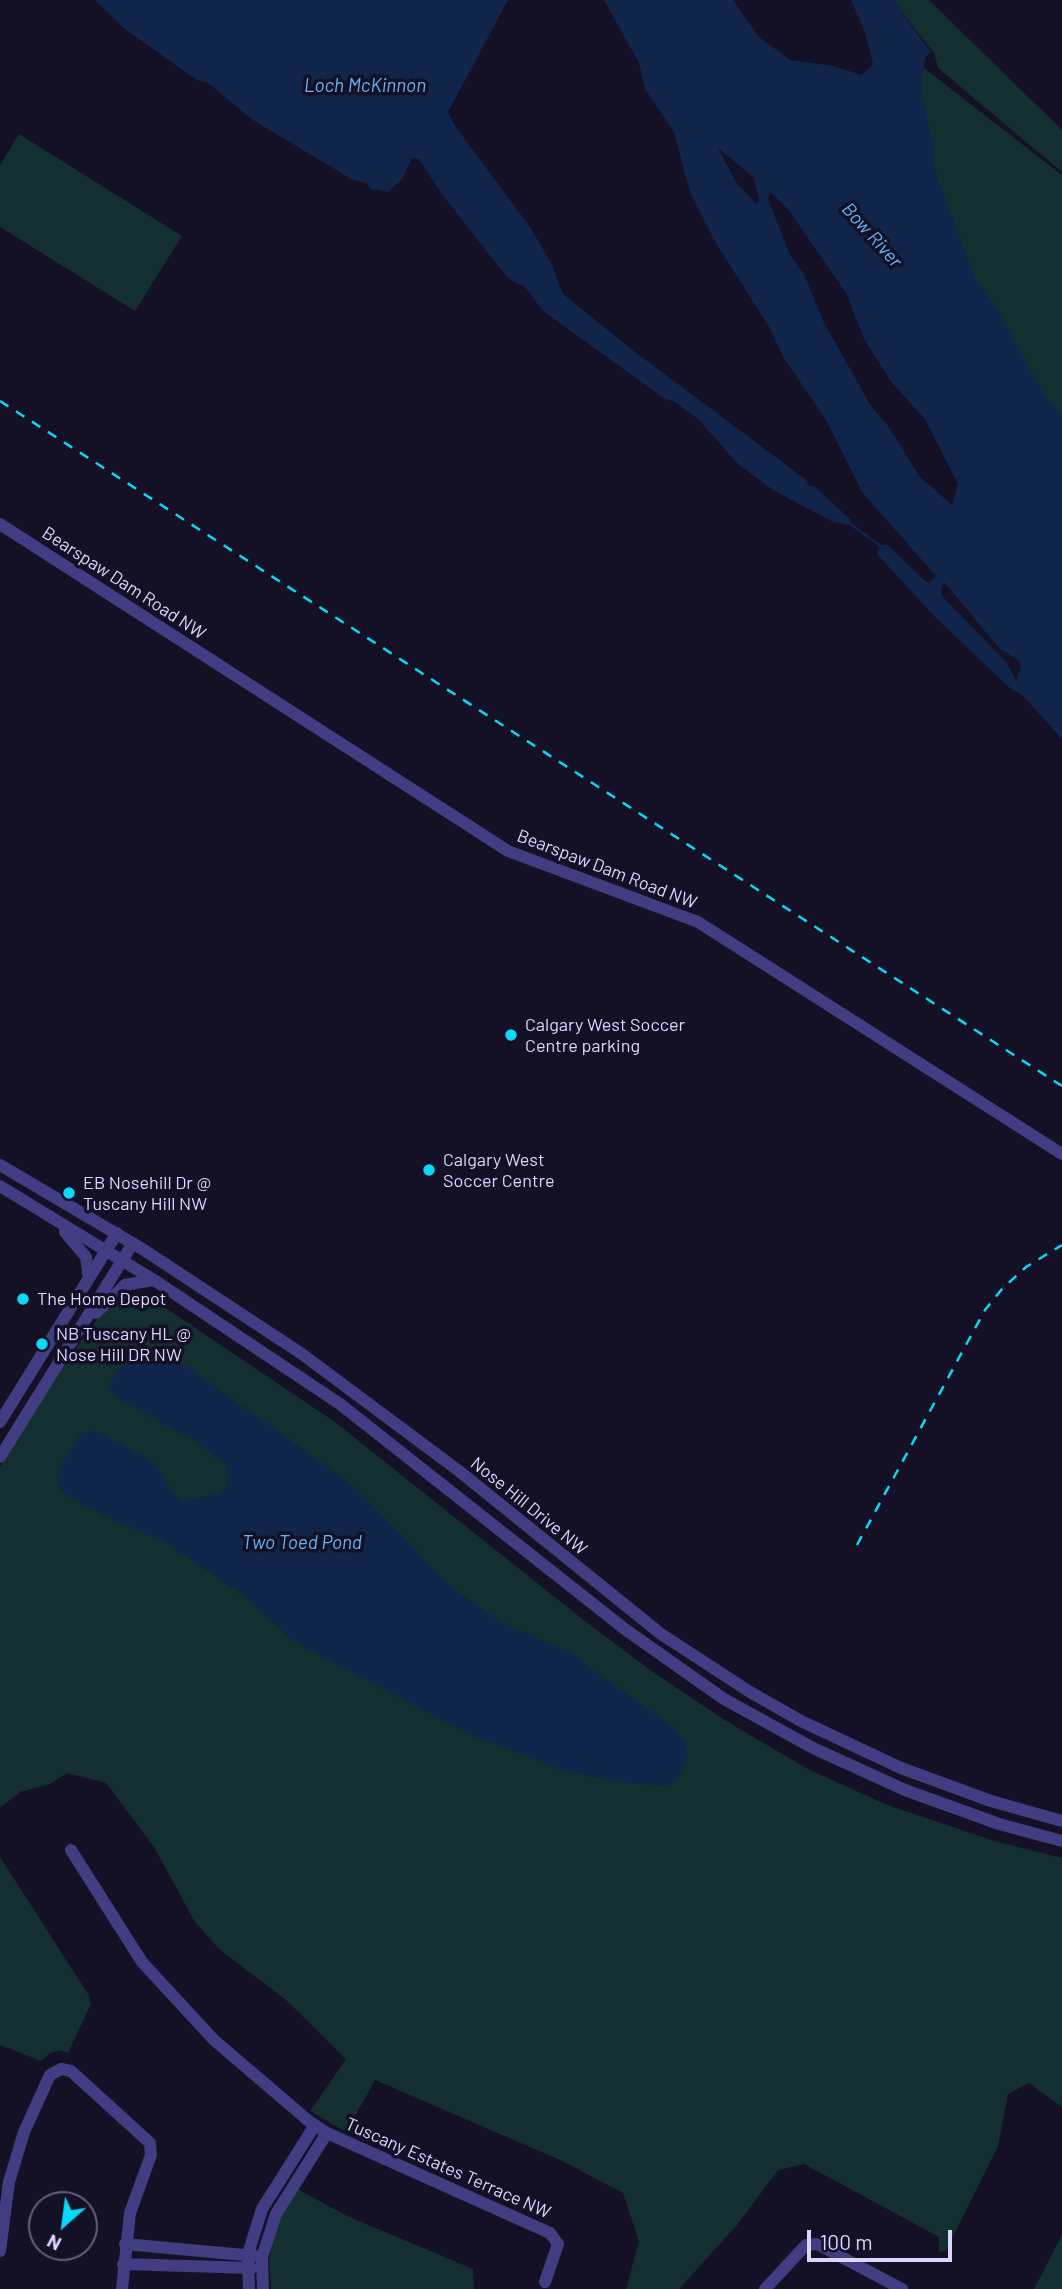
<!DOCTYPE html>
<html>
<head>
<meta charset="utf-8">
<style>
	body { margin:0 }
	#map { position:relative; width:1062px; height:2289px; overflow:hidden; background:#141026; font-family:Barlow,sans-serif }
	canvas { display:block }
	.north { position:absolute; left:28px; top:2191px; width:70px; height:70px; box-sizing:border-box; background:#141026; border:2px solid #645f7c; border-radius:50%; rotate:208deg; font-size:19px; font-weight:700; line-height:28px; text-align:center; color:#dbd6fe }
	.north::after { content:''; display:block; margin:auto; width:24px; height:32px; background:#09d9f6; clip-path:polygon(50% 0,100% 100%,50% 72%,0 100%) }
	.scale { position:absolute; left:807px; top:2230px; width:145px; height:32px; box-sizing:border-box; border:4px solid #dbd6fe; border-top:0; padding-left:9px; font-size:21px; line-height:24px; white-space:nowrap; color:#dbd6fe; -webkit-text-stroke:5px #141026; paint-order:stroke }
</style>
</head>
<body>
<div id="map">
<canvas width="1062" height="2289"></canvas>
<div class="north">N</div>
<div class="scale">100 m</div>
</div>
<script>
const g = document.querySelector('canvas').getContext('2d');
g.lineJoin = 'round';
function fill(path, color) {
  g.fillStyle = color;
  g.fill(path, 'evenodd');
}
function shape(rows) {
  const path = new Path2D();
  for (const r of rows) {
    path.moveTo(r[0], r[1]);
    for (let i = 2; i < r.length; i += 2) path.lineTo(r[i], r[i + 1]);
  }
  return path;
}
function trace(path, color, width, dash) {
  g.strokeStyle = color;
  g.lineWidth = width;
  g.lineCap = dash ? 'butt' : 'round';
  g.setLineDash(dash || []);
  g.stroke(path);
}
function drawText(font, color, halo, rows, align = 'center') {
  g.font = font + ' Barlow,sans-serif';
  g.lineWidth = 7;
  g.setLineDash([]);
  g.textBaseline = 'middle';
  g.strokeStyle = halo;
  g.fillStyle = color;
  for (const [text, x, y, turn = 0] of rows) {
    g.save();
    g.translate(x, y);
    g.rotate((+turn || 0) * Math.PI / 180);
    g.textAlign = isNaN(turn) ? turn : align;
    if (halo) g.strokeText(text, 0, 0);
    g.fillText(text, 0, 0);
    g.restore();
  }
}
fill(shape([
	[892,0,929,0,1062,130,1062,172,938,68,934,53],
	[915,61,1062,175,1062,434,974,297,918,141],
	[19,134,182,236,135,311,0,227,0,165],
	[136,1292,151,1298,335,1422,581,1618,653,1672,723,1719,806,1768,885,1804,994,1841,1062,1858,1062,2107,1029,2083,1008,2094,998,2146,946,2251,939,2252,939,2237,804,2164,778,2170,737,2225,679,2289,626,2289,639,2241,623,2193,560,2160,375,2080,346,2132,310,2111,346,2059,286,2000,219,1949,195,1922,154,1847,106,1783,67,1773,50,1784,20,1792,0,1808,0,1467,63,1366,109,1303],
	[0,1857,88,1994,91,2004,68,2053,60,2050,50,2053,41,2061,0,2045],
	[296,2188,345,2215,473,2269,474,2289,271,2289,269,2260,273,2237,282,2212],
	[1062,2235,1062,2289,1034,2289]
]), '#132f2f');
fill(shape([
	[95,0,508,0,448,112,455,126,530,227,551,263,563,294,635,352,805,479,808,485,815,487,850,519,851,525,833,522,773,490,738,464,698,419,673,401,665,399,543,311,525,287,509,279,499,267,441,193,419,159,412,158,402,179,388,192,371,189,366,183,353,180,253,120,208,83,197,80,126,30],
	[604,0,733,0,759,37,790,60,833,66,862,75,873,64,865,32,851,0,892,0,931,52,925,58,921,91,935,152,933,163,937,177,975,278,1000,314,1043,393,1062,416,1062,739,1023,696,1010,688,936,618,877,554,881,545,888,545,924,580,929,583,936,576,862,492,826,420,784,358,768,325,717,245,690,192,674,132,645,89,639,63],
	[718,148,754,178,759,200,756,204,736,182],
	[770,192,788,209,846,293,865,341,892,383,925,419,958,484,952,505,920,477,888,426,871,406,824,323,804,274,790,255,768,199],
	[944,582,1000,649,1018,660,1021,667,1016,680,1006,662,942,596,941,589],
	[160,1352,170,1355,353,1485,451,1587,501,1622,570,1653,674,1728,684,1741,688,1755,681,1773,668,1786,623,1783,565,1771,471,1735,293,1641,243,1595,163,1541,111,1519,66,1495,59,1487,56,1476,75,1441,83,1433,93,1431,103,1434,157,1465,172,1493,182,1500,219,1494,226,1487,228,1477,225,1465,196,1442,118,1398,108,1389,117,1370,139,1356]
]), '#102549');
trace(shape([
	[849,523,883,548]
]), '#102549', 2.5);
trace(shape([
	[0,524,508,851,698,922,1062,1154],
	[0,1165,144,1250,302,1354,459,1471,661,1634,750,1692,801,1721,901,1768,991,1801,1062,1821],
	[0,1186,154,1280,340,1404,626,1630,724,1699,813,1748,905,1790,999,1824,1062,1841],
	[65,1232,86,1257,89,1278],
	[96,1313,125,1285,153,1280],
	[0,1422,117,1233],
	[0,1457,133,1243],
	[71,1850,142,1962,214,2040,310,2122,327,2133,550,2233,558,2244,545,2282],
	[125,2244,255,2256],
	[0,2251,9,2182,24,2132,50,2075,61,2069,71,2071,150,2143,151,2155,130,2213,122,2289],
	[123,2264,252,2268],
	[249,2289,248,2254,262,2209,315,2125],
	[263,2289,262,2257,276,2214,327,2133],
	[765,2289,806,2245,817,2244,902,2289]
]), '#413d83', 12);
trace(shape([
	[0,401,1062,1086],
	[857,1545,985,1310,1002,1289,1026,1267,1062,1245]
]), '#09d9f6', 2.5, [10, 9]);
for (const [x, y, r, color] of [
	[511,1035,7,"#09d9f6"],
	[429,1170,7,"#09d9f6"],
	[69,1193,7,"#09d9f6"],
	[23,1299,7,"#09d9f6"],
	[42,1344,7,"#09d9f6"]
]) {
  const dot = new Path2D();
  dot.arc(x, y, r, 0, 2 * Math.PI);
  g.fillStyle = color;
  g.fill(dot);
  trace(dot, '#141026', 2.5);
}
drawText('18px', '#dbd6fe', '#141026', [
	["Bearspaw Dam Road NW",124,583,33],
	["Bearspaw Dam Road NW",607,869,21],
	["Nose Hill Drive NW",529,1506,39],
	["Tuscany Estates Terrace NW",448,2168,24]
]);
drawText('18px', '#dbd6fe', '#141026', [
	["Calgary West Soccer",525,1025],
	["Centre parking",525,1046],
	["Calgary West",443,1160],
	["Soccer Centre",443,1181],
	["EB Nosehill Dr @",83,1183],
	["Tuscany Hill NW",83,1204],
	["The Home Depot",37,1299],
	["NB Tuscany HL @",56,1334],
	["Nose Hill DR NW",56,1355]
], 'left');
drawText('italic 19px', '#68b3fa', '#141026', [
	["Loch McKinnon",365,86],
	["Bow River",872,235,48],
	["Two Toed Pond",302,1543]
]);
</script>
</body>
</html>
